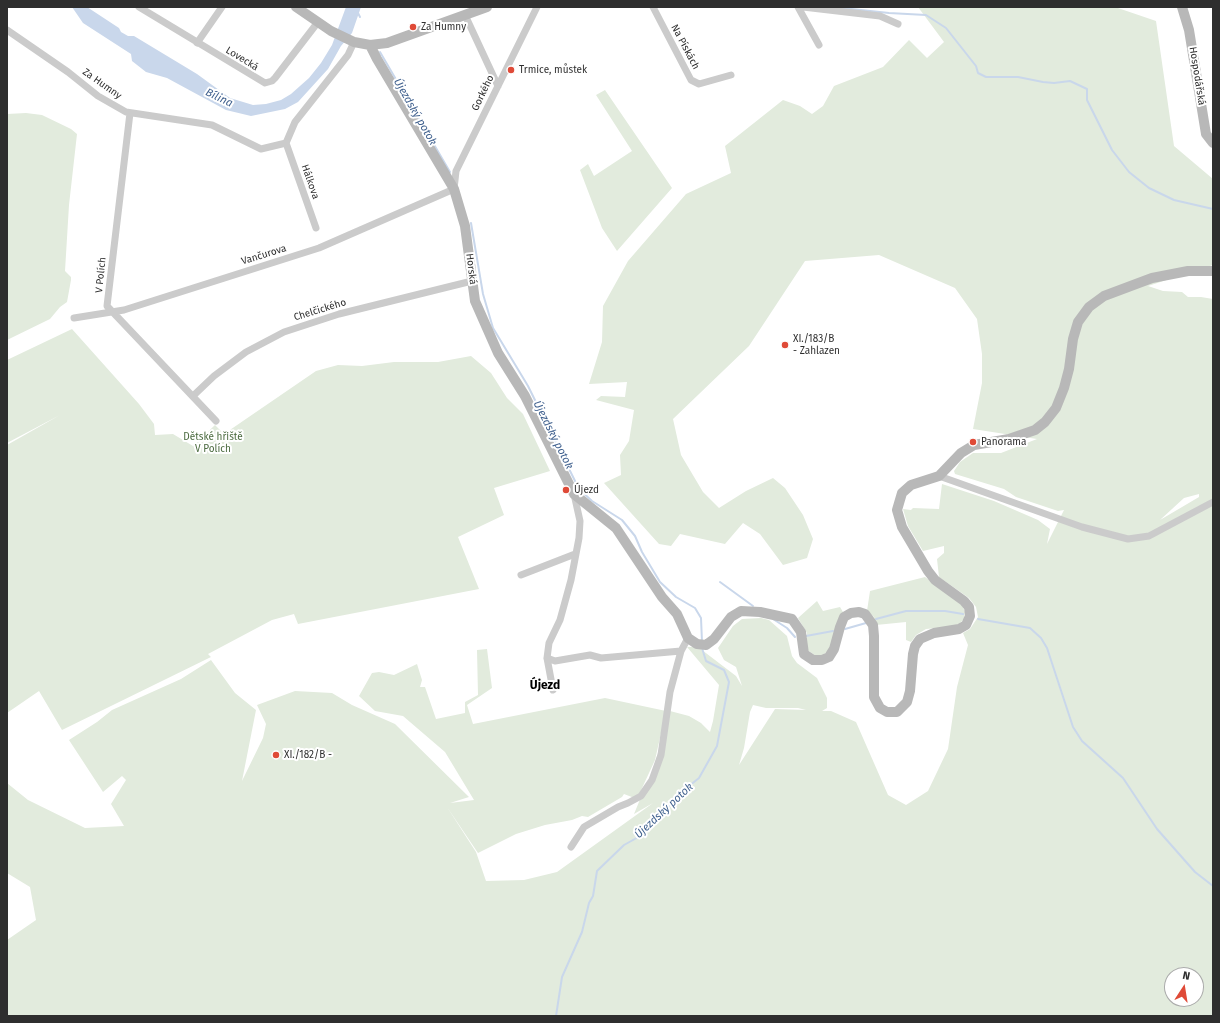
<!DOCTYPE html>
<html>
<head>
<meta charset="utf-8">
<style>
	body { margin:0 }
	#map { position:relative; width:1220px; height:1023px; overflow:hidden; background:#fff; font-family:"Fira Sans",sans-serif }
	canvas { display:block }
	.frame { position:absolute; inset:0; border:8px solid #2e2e2e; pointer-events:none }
	.north { position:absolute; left:1164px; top:967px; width:40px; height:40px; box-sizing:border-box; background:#fff; border:1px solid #ababab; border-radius:50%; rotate:12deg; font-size:11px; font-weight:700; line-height:16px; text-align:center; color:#2e2e2e }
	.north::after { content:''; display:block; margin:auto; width:14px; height:18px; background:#df4a37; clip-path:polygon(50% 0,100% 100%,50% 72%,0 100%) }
</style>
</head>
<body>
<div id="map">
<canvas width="1220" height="1023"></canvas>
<div class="frame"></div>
<div class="north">N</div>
</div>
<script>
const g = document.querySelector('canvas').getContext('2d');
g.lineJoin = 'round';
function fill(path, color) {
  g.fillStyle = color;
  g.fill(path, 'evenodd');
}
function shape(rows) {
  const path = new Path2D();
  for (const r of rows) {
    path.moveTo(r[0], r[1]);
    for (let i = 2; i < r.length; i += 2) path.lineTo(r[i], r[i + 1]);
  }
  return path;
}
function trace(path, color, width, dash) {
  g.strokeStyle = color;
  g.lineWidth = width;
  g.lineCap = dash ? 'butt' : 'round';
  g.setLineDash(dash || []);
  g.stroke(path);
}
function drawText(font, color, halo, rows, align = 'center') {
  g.font = font + ' "Fira Sans",sans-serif';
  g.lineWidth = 4;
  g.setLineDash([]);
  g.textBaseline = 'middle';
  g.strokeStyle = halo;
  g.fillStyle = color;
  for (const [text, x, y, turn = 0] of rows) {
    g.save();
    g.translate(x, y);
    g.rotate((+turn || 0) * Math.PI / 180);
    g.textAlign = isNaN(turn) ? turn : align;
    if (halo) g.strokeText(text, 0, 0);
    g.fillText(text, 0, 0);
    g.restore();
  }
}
fill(shape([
	[918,7,1115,7,1156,21,1174,146,1213,179,1213,265,1148,286,1163,291,1182,292,1188,297,1201,297,1213,299,1213,1016,7,1016,7,940,36,920,30,887,7,873,7,783,28,800,85,828,124,826,111,804,126,780,122,776,103,792,69,740,97,722,112,710,181,679,211,660,235,693,256,710,242,781,263,738,266,724,257,705,295,691,332,693,352,705,395,724,469,797,450,803,474,800,445,752,403,716,375,711,359,696,372,673,379,672,394,675,417,664,422,680,420,687,425,687,436,719,465,713,465,702,478,695,477,650,487,649,492,688,467,705,473,724,605,698,666,711,655,760,637,799,624,794,622,797,588,817,582,816,572,820,545,825,516,834,478,853,447,807,476,852,486,881,524,880,557,872,653,803,634,814,641,797,648,787,670,711,689,716,701,723,710,732,713,721,719,685,687,647,698,647,736,676,742,686,736,667,724,660,718,648,733,626,742,619,761,618,769,620,787,636,792,656,797,663,817,678,827,698,827,708,822,711,831,711,856,722,888,795,906,805,928,791,948,749,957,687,968,645,963,633,970,629,978,617,976,607,969,598,939,577,937,559,944,553,944,546,923,551,908,526,903,509,911,510,913,508,939,509,942,484,994,501,1038,520,1050,529,1047,544,1064,510,1058,511,1016,497,1004,489,955,474,954,471,960,462,973,453,1001,453,1037,439,973,429,982,383,982,354,977,319,955,288,879,255,805,261,749,346,673,419,681,455,703,492,719,508,746,491,773,478,785,488,803,515,813,539,807,558,783,565,760,534,743,523,725,544,680,534,671,546,659,544,604,483,621,475,620,455,629,441,634,410,596,400,601,396,625,397,627,382,589,384,602,342,603,306,628,261,686,194,731,173,725,146,783,100,800,106,812,114,823,106,834,86,883,67,909,40,927,58,944,42],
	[1199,494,1199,497,1160,520,1184,498],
	[753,705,766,708,798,708,806,710,775,709,739,765,744,748,750,712],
	[1172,975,1196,975,1196,999,1172,999],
	[605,90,672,188,617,251,602,228,580,170,588,164,594,176,632,151,596,95],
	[26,113,42,115,71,129,77,134,69,205,65,271,71,277,71,280,67,302,60,307,50,319,7,340,7,114],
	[72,329,139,404,154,424,155,435,173,434,193,446,215,425,224,434,316,371,338,365,362,366,394,362,438,362,471,356,491,373,507,398,523,414,550,471,494,488,504,515,458,537,479,589,298,624,294,614,272,620,208,654,211,657,62,730,39,691,7,713,7,445,60,415,7,443,7,360],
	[925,577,962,605,965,612,964,619,959,624,948,627,926,629,916,635,911,642,906,640,906,622,876,625,874,617,867,611,870,591],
	[817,601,823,611,840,607,843,612,829,650,823,655,816,656,806,649,807,633,798,618]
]), '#e2ebdd');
fill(shape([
	[72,7,87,7,119,28,121,32,128,36,134,36,197,74,230,98,253,105,266,104,281,100,291,94,309,78,321,63,332,45,346,7,361,7,352,33,341,46,328,69,298,102,285,109,251,116,226,110,167,78,146,72,132,61,131,54,83,23]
]), '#c9d7eb');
trace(shape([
	[355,7,360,17],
	[833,7,889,13,926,15,946,28,976,66,978,73,986,77,1018,77,1043,82,1054,83,1070,81,1087,89,1087,100,1112,150,1129,172,1149,188,1174,200,1213,209],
	[380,52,450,172],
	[471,223,483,294,493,328,528,386,579,489,592,501,622,520,635,536,642,552,660,582,676,597,695,608,701,618,702,642],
	[720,582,753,606],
	[773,619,787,628,795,637],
	[876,619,906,611,945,611,963,614],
	[978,619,1030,628,1041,638,1047,648,1073,727,1082,741,1123,778,1157,829,1195,872,1213,886],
	[845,629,866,623],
	[806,636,833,631],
	[556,1016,562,977,582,932,589,903,593,896,597,871,624,845,642,835,650,822,661,814,684,790,699,778,717,746,729,682,724,670,706,661,702,648]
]), '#c9d7eb', 2);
trace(shape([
	[139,7,265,83,272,81,275,78,318,22],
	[653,7,691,80,699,84,731,75],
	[798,7,819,45],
	[803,7,880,16,898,24],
	[465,15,498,86],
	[7,30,68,72,98,96,126,112,212,125,261,149,286,143,295,122,348,55,354,42],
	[197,43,222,7],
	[130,113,107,306,216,421],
	[286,143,316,228],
	[74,318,124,310,319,248,454,189,456,171,537,7],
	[193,396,214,376,246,352,284,332,339,314,472,281],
	[939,476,1082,527,1128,539,1149,536,1213,502],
	[521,575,575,554],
	[547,658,555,661,590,655,601,658,681,651],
	[553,690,547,658,549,643,560,620,571,580,579,538,580,521,574,494],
	[571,847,584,827,618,807,628,803,641,796,652,780,661,755,670,692,681,651,688,638]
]), '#cbcbcb', 7);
trace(shape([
	[296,7,331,31,354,42,370,45,387,43,487,7],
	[1182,7,1189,30,1206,134,1213,143],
	[370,45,377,59,454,189,465,226,475,301,498,353,525,396,574,494,616,528,662,597,677,614,688,638,697,644,706,645,714,639,731,617,741,611,760,612,792,619,801,632,804,654,813,660,822,660,829,657,834,649,840,627,844,617,851,613,859,612,865,614,873,625,874,636,874,697,880,708,887,712,897,712,907,702,910,691,913,654,915,646,920,639,934,633,959,629,966,625,970,616,969,607,964,601,935,580,928,571,902,527,897,510,902,493,911,485,939,476,961,453,974,445,1009,439,1035,430,1045,422,1056,408,1064,388,1069,369,1073,339,1078,322,1089,307,1104,296,1152,278,1188,271,1213,271]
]), '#b8b8b8', 10);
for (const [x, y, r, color] of [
	[413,27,4,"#df4a37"],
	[511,70,4,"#df4a37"],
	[785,345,4,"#df4a37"],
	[973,442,4,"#df4a37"],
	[566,490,4,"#df4a37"],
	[276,755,4,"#df4a37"]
]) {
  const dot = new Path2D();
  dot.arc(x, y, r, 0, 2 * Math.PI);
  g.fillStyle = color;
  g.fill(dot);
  trace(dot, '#fff', 1.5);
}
drawText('10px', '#2e2e2e', '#fff', [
	["Za Humny",421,27],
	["Trmice, můstek",519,70],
	["XI./183/B",793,339],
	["- Zahlazen",793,351],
	["Panorama",981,442],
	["Újezd",574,490],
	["XI./182/B -",284,755]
], 'left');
drawText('10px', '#2e2e2e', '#fff', [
	["Na Pískách",685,47,62],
	["Lovecká",242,59,31],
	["Hospodářská",1197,76,81],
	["Za Humny",102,84,35],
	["Gorkého",483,93,-64],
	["Hálkova",310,182,71],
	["Vančurova",264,255,-17],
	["Horská",471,269,83],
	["V Polích",101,275,-84],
	["Chelčického",320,310,-17]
]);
drawText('10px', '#49693d', '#fff', [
	["Dětské hřiště",213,437],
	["V Polích",213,449]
]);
drawText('italic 11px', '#3f608e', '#fff', [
	["Bílina",219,98,26],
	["Újezdský potok",415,112,60],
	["Újezdský potok",553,435,63],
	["Újezdský potok",664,811,-43]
]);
drawText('bold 12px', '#000', '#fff', [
	["Újezd",545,686]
]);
</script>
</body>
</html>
